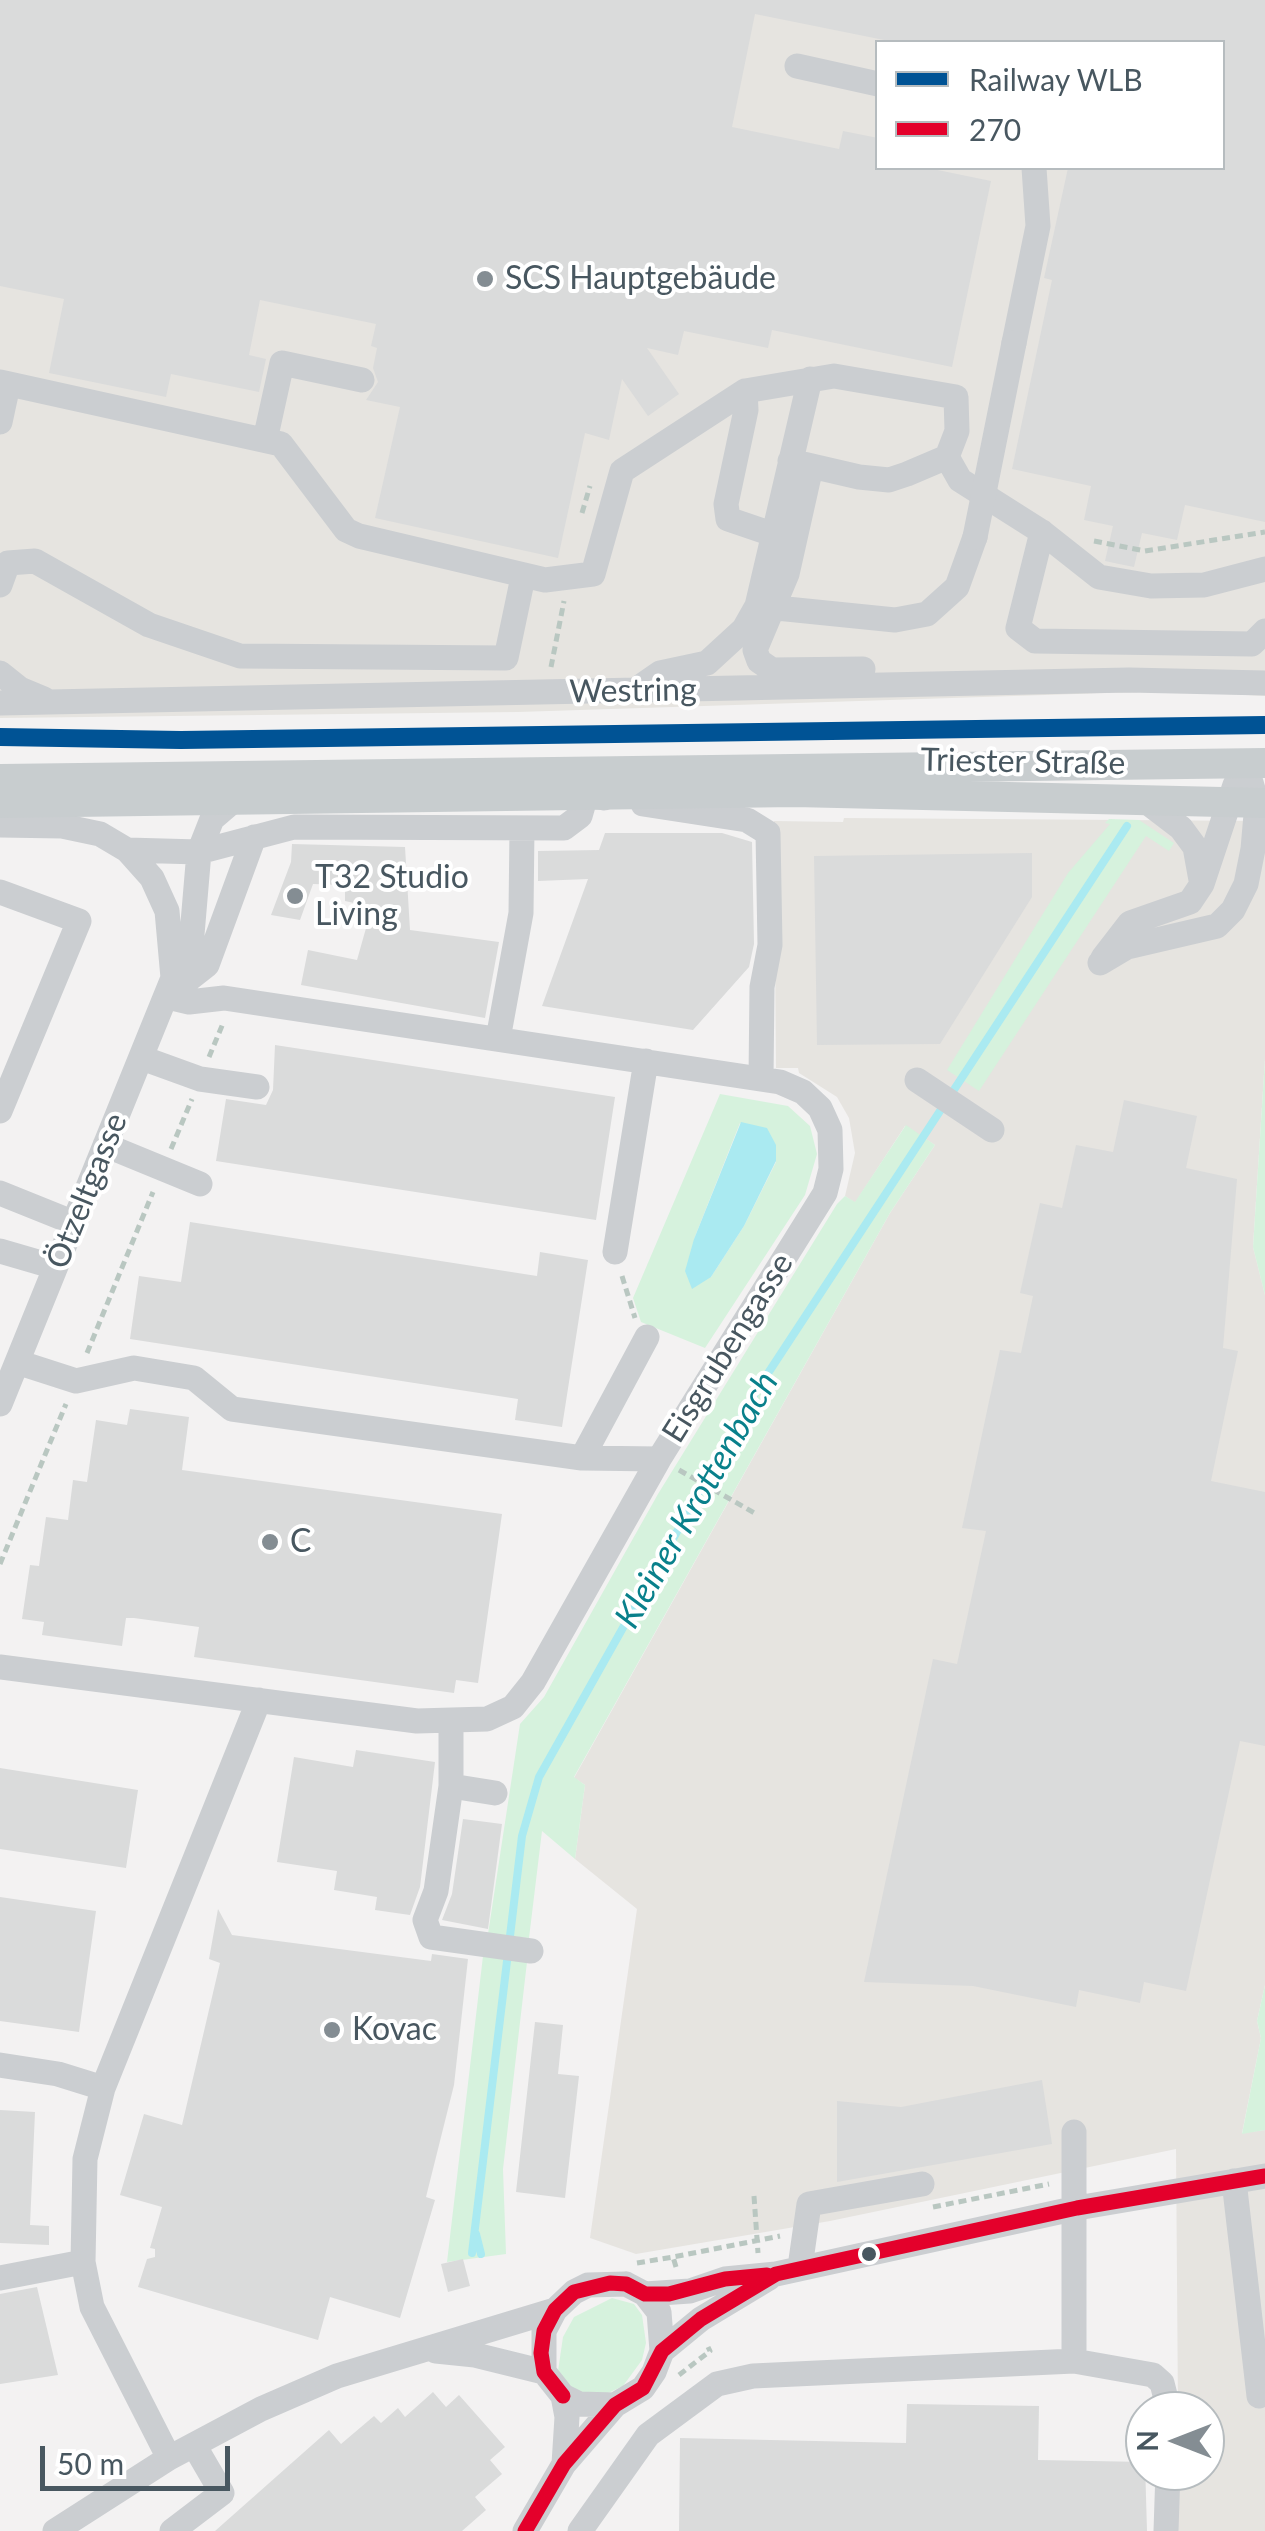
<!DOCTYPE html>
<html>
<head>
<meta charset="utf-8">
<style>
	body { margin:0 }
	#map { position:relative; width:1265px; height:2531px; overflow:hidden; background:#f3f2f2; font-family:Lato,sans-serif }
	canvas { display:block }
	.legend { position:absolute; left:875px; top:40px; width:350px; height:130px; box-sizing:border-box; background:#fff; border:2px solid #b6bcbf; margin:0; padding:12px 18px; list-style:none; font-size:30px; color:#485760 }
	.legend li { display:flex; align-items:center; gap:20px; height:50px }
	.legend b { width:50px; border:2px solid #b6bcbf }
	.north { position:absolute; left:1125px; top:2391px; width:100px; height:100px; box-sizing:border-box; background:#fff; border:2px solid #b6bcbf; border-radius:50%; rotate:270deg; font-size:28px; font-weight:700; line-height:40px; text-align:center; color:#485760 }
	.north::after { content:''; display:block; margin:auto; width:35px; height:45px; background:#848d93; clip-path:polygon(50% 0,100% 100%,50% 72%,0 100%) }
	.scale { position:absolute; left:40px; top:2446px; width:190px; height:45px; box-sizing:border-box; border:5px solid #485760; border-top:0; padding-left:12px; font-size:30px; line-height:35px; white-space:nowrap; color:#485760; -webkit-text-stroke:8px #fff; paint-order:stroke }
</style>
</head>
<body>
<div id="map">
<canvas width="1265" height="2531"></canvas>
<ul class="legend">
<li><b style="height:12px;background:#005395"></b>Railway WLB</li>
<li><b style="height:12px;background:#e4002b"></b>270</li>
</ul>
<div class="north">N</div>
<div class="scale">50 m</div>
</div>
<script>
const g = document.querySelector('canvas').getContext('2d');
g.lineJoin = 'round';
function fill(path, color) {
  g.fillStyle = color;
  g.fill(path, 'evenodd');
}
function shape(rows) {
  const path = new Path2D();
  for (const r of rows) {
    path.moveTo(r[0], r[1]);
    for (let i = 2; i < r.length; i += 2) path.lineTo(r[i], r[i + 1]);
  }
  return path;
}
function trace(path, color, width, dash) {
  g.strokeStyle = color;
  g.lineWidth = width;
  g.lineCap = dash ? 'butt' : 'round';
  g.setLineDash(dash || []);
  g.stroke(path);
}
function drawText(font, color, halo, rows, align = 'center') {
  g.font = font + ' Lato,sans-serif';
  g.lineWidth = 8;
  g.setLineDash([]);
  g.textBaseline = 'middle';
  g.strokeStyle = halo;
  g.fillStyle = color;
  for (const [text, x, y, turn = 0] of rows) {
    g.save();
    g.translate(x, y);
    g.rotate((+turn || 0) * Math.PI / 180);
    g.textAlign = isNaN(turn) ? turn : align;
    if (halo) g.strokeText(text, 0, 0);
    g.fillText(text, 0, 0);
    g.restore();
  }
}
fill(shape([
	[0,0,1265,0,1265,696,1169,691,518,712,0,718],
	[878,42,1222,42,1222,168,878,168],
	[844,818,1265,821,1265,1059,1253,1247,1265,1295,1265,1985,1257,2021,1261,2038,1242,2133,1265,2130,1265,2531,1178,2531,1178,2471,1205,2471,1205,2411,1178,2411,1176,2149,830,2221,636,2254,590,2238,637,1909,575,1859,585,1785,574,1778,890,1213,935,1145,905,1126,855,1203,845,1196,855,1153,849,1118,837,1097,799,1073,798,1068,776,1068,774,821,843,822]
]), '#e6e4e0');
fill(shape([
	[1109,819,1139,820,1174,843,1169,851,1146,836,979,1091,947,1070,1068,873,1110,824,1105,823],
	[1265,1059,1265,1295,1253,1247],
	[720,1094,788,1106,810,1126,817,1154,805,1195,705,1348,641,1322,633,1298],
	[740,1123,776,1162,744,1226,711,1277,694,1239],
	[906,1125,935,1145,890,1213,574,1777,585,1785,575,1859,542,1831,529,1938,488,1934,520,1724,544,1697,658,1494,837,1204,845,1196,855,1202],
	[483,1956,527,1962,503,2169,506,2254,447,2262],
	[1265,1985,1265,2130,1242,2134,1261,2038,1257,2021],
	[612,2298,634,2304,642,2315,646,2343,642,2360,623,2386,606,2394,586,2395,573,2389,558,2371,563,2337,574,2317]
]), '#d6f2dd');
fill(shape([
	[741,1122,767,1128,776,1145,776,1161,744,1226,711,1277,692,1289,685,1271,694,1239]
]), '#aaeaf1');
trace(shape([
	[476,2234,481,2254],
	[472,2253,522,1836,539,1777,755,1393,1127,826]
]), '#aaeaf1', 8);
fill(shape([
	[0,0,1265,0,1265,522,1185,505,1177,540,1142,533,1134,567,1119,564,1105,561,1113,526,1084,520,1091,486,1012,469,1052,280,1044,278,1068,168,1222,168,1222,42,894,42,755,14,732,127,839,149,843,131,878,138,878,168,928,168,991,181,952,367,772,330,768,348,684,331,678,355,647,348,679,394,648,416,622,379,609,440,585,433,558,558,375,518,400,407,366,400,378,382,373,368,377,348,371,346,376,324,260,300,249,355,266,359,259,392,171,374,166,397,49,373,64,299,0,286],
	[605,833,722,833,752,842,754,944,749,967,693,1030,542,1006,588,879,538,881,538,851,599,850],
	[292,844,405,847,410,930,499,942,485,1018,301,985,308,950,357,960,372,907,345,901,345,885,313,884,300,920,271,915,291,862],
	[1032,853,1032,897,940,1044,817,1045,814,856],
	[275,1045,615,1097,596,1220,216,1161,226,1099,266,1105,273,1090],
	[1124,1100,1197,1116,1186,1168,1237,1179,1223,1348,1238,1351,1211,1481,1265,1492,1265,1746,1240,1741,1186,1991,1144,1982,1140,2003,1079,1990,1076,2007,973,1986,864,1982,933,1659,957,1664,986,1531,962,1528,1000,1350,1021,1353,1033,1296,1020,1293,1040,1203,1062,1208,1076,1145,1113,1152],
	[190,1222,537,1276,540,1252,588,1260,562,1427,515,1420,518,1399,130,1339,139,1276,181,1282],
	[130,1409,189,1417,182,1470,502,1514,478,1683,456,1680,454,1693,194,1657,199,1627,134,1618,126,1618,122,1646,42,1635,44,1622,22,1619,30,1565,39,1566,46,1517,68,1520,73,1480,87,1482,96,1420,127,1425],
	[356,1750,435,1762,420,1887,410,1915,375,1910,377,1897,334,1890,337,1871,277,1862,294,1757,353,1767],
	[0,1768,138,1790,126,1868,0,1849],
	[463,1819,502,1824,488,1929,442,1920,452,1894],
	[0,1897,96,1911,79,2032,0,2021],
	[218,1909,232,1935,431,1961,432,1954,468,1959,454,2085,426,2197,435,2200,400,2318,330,2297,318,2340,138,2287,147,2259,155,2257,155,2249,150,2248,162,2207,120,2195,144,2114,182,2125,220,1963,209,1959],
	[535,2022,563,2025,558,2074,579,2076,565,2198,516,2192],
	[1042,2080,1052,2144,837,2182,837,2101,901,2107],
	[0,2110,35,2112,30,2225,49,2226,49,2245,0,2243],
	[463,2259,470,2286,448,2292,441,2264],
	[37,2287,58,2375,0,2384,0,2294],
	[433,2392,446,2407,459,2395,505,2447,490,2460,502,2474,475,2497,486,2510,462,2531,215,2531,329,2430,341,2444,374,2416,381,2423,398,2408,405,2417],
	[907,2404,1039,2406,1038,2460,1145,2462,1147,2531,679,2531,680,2438,906,2443]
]), '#dadbdb');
trace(shape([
	[582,513,590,486],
	[1094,541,1145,551,1265,532],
	[551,667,564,601],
	[209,1057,224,1021],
	[171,1149,192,1099],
	[622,1276,635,1318],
	[87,1353,153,1192],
	[679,1470,758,1515],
	[0,1564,66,1404],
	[754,2196,758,2253],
	[933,2207,1049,2184],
	[637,2263,673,2257],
	[676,2267,673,2257,780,2236],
	[679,2375,710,2351,708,2347]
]), '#b9c7c1', 5, [8, 5]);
trace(shape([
	[797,66,878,84],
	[1014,343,1038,226,1034,168],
	[0,382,281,444,346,530,359,536,545,580,593,574,622,471,745,391,834,376,956,397,957,431,947,457,907,474,889,480,859,477,790,461],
	[745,391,746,410,726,504,728,519,775,535],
	[0,422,8,385],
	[265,440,282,363,362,380],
	[947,457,960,480,1042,532,1099,577,1151,586,1204,585,1265,569],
	[811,467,787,574,755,650,759,661,772,670,863,669],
	[1042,532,1018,628,1035,641,1252,644,1265,631],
	[0,585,8,563,35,561,149,625,240,656,506,658,523,577],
	[757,606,895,620,927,614,957,587,975,537],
	[0,673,20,689,44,699],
	[634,691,660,673,707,663,744,629,757,606,810,379],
	[0,703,1129,680,1265,683],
	[1143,799,1181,828,1195,847,1201,880],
	[643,804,747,820,768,833,770,945,762,987,761,1078],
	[0,825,62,826,100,834,127,850,152,878,167,911,173,978],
	[127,850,199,852,294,827,564,828,580,816,586,795,604,798],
	[0,892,79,921,0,1111],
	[1103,958,1130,923,1190,902,1202,884,1235,785],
	[1100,963,1127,947,1217,926,1233,910,1246,884,1253,849,1257,803,1245,762],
	[179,987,207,965,254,837],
	[498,1039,521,913,522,828],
	[142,1058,200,1079,257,1087],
	[917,1080,992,1130],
	[105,1145,200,1184],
	[0,1193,72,1222],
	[0,1251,55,1267],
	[615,1252,646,1061],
	[17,1362,76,1381,134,1368,194,1378,232,1409,582,1458,659,1459],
	[0,1404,173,978,190,958,199,852,212,819,233,801],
	[582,1458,647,1337],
	[0,1667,417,1721,487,1719,513,1707,533,1682,659,1459,825,1193,831,1169,830,1130,820,1108,803,1092,780,1082,224,998,189,1002,168,997],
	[451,1723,451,1786,495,1793],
	[451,1786,436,1891,425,1920,431,1937,531,1951],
	[0,2065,58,2074,103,2088],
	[1234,2181,1259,2396],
	[800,2267,809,2204,922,2184],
	[0,2278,83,2262],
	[626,2284,645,2294,659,2312,662,2351,654,2372,643,2388,615,2405,579,2404,563,2396,544,2372,544,2331,555,2310,574,2292,588,2285,626,2284],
	[645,2294,690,2291,725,2279,776,2274,1077,2208,1265,2176],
	[436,2351,475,2355,544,2372],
	[662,2351,701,2319,769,2278],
	[1074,2361,1153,2375,1162,2383,1169,2411],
	[563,2396,567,2417,564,2464],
	[169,2458,92,2307,83,2262,85,2159,103,2088,259,1700],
	[55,2531,169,2458,261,2409,337,2376,555,2310],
	[172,2531,222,2493,194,2445],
	[525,2531,564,2464,615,2405],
	[580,2531,648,2435,717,2384,753,2376,1074,2361,1074,2132],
	[1166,2531,1168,2471]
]), '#cbced1', 25);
trace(shape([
	[0,779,1265,763],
	[0,803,795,792,1265,803]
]), '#c8cdcf', 30);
trace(shape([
	[975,537,1014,343]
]), '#cbced1', 25);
trace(shape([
	[563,2396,544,2372,541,2353,544,2331,555,2310,574,2292,610,2283,626,2284,645,2294,669,2294,725,2279,767,2275],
	[525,2531,564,2464,615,2405,643,2388,662,2351,701,2319,776,2274,1077,2208,1265,2176]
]), '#e4002b', 15);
trace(shape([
	[0,737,181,740,1265,725]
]), '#005395', 18);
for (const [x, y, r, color] of [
	[485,279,10,"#848d93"],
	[295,896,10,"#848d93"],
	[270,1542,10,"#848d93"],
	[332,2030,10,"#848d93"],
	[869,2254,9,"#485760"]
]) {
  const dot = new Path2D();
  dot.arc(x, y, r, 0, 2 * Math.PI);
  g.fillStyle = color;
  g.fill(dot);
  trace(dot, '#fff', 4);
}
drawText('32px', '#485760', '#fff', [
	["SCS Hauptgebäude",505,279],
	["T32 Studio",315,878],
	["Living",315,915],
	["C",290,1542],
	["Kovac",352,2030]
], 'left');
drawText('32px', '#485760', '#fff', [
	["Westring",633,691,-1],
	["Triester Straße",1023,762,1],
	["Ötzeltgasse",87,1191,-68],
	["Eisgrubengasse",728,1348,-58]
]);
drawText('italic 35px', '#09808b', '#fff', [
	["Kleiner Krottenbach",697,1500,-60]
]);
</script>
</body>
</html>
